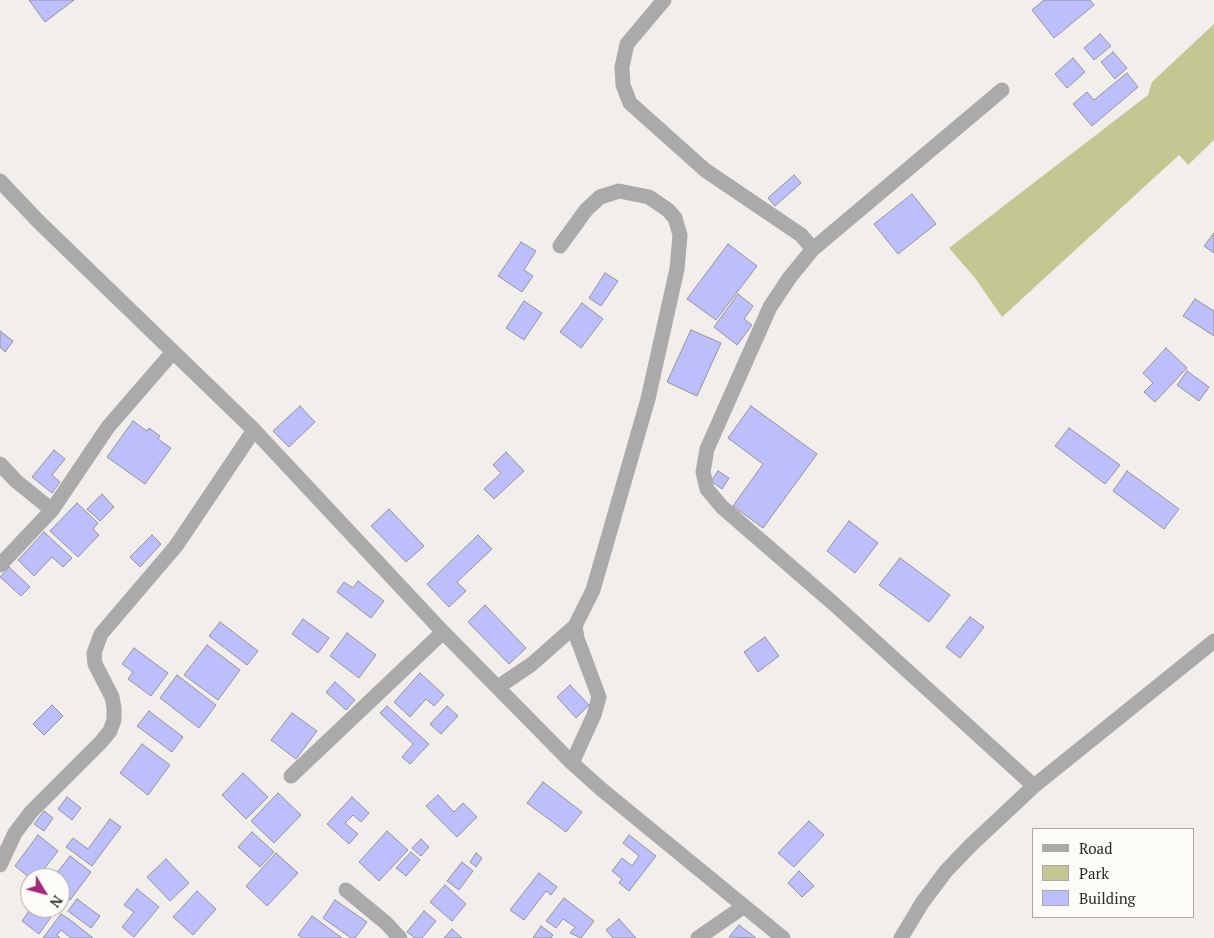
<!DOCTYPE html>
<html>
<head>
<meta charset="utf-8">
<style>
	body { margin:0 }
	#map { position:relative; width:1214px; height:938px; overflow:hidden; background:#f1eeeb; font-family:"PT Serif",serif }
	canvas { display:block }
	.legend { position:absolute; left:1032px; top:828px; width:162px; height:90px; box-sizing:border-box; background:#fefcf9; border:1px solid #a9a8a5; margin:0; padding:6px 9px; list-style:none; font-size:15px; color:#2a2928 }
	.legend li { display:flex; align-items:center; gap:10px; height:25px }
	.legend b { width:25px; border:1px solid #a9a8a5 }
	.north { position:absolute; left:20px; top:868px; width:50px; height:50px; box-sizing:border-box; background:#fefcf9; border:1px solid #a9a8a5; border-radius:50%; rotate:127deg; font-size:14px; font-weight:700; line-height:20px; text-align:center; color:#2a2928 }
	.north::after { content:''; display:block; margin:auto; width:18px; height:22px; background:#a52778; clip-path:polygon(50% 0,100% 100%,50% 72%,0 100%) }
</style>
</head>
<body>
<div id="map">
<canvas width="1214" height="938"></canvas>
<ul class="legend">
<li><b style="height:6px;background:#abaaab"></b>Road</li>
<li><b style="height:14px;background:#c3c791"></b>Park</li>
<li><b style="height:14px;background:#bcbffb"></b>Building</li>
</ul>
<div class="north">N</div>
</div>
<script>
const g = document.querySelector('canvas').getContext('2d');
g.lineJoin = 'round';
function fill(path, color) {
  g.fillStyle = color;
  g.fill(path, 'evenodd');
}
function shape(rows) {
  const path = new Path2D();
  for (const r of rows) {
    path.moveTo(r[0], r[1]);
    for (let i = 2; i < r.length; i += 2) path.lineTo(r[i], r[i + 1]);
  }
  return path;
}
function trace(path, color, width, dash) {
  g.strokeStyle = color;
  g.lineWidth = width;
  g.lineCap = dash ? 'butt' : 'round';
  g.setLineDash(dash || []);
  g.stroke(path);
}
fill(shape([
	[1214,24,1214,140,1188,165,1179,155,1002,317,975,278,949,248,1148,95,1152,82]
]), '#c3c791');
const building = shape([
	[29,0,74,0,45,22,29,0],
	[1044,0,1090,0,1094,5,1054,38,1032,10,1044,0],
	[1100,34,1111,46,1094,60,1084,48,1100,34],
	[1113,52,1127,68,1115,79,1101,62,1113,52],
	[1073,58,1085,72,1067,88,1055,74,1073,58],
	[1127,73,1138,87,1092,126,1073,104,1087,92,1094,100,1127,73],
	[794,175,801,183,775,206,768,198,794,175],
	[912,194,936,224,898,254,874,224,912,194],
	[1214,233,1214,253,1204,246,1214,233],
	[521,242,536,251,524,270,533,276,522,292,498,276,521,242],
	[728,244,757,266,716,320,687,299,728,244],
	[605,273,618,281,601,306,589,298,605,273],
	[738,294,753,306,744,319,752,325,737,345,714,327,738,294],
	[1195,299,1214,311,1214,336,1183,316,1195,299],
	[524,301,542,313,524,340,506,328,524,301],
	[582,303,603,319,581,348,560,332,582,303],
	[691,330,721,343,697,396,667,382,691,330],
	[0,331,13,341,5,352,0,347,0,331],
	[1166,348,1187,368,1155,402,1144,392,1153,383,1143,373,1166,348],
	[1187,371,1209,387,1199,401,1177,385,1187,371],
	[300,406,315,422,289,447,273,431,300,406],
	[751,406,817,454,763,528,733,506,763,464,728,438,751,406],
	[133,421,147,431,149,428,160,436,158,439,171,448,145,484,107,457,133,421],
	[1069,428,1120,465,1105,484,1055,446,1069,428],
	[54,450,65,459,52,475,60,482,52,493,32,477,54,450],
	[506,452,524,471,494,499,484,489,501,473,493,465,506,452],
	[718,471,729,478,722,489,711,481,718,471],
	[1127,471,1179,509,1164,529,1113,491,1127,471],
	[102,494,114,507,100,521,87,509,102,494],
	[77,503,98,523,93,529,99,535,78,557,50,531,77,503],
	[389,509,424,546,406,562,371,526,389,509],
	[849,521,878,543,855,573,827,551,849,521],
	[44,532,72,558,63,567,52,557,34,576,18,560,44,532],
	[152,535,161,544,140,567,130,557,152,535],
	[478,535,492,549,457,582,466,591,449,607,427,584,478,535],
	[900,558,950,595,929,622,879,585,900,558],
	[9,567,30,587,21,596,0,577,9,567],
	[358,581,384,601,371,618,337,592,344,582,353,588,358,581],
	[485,605,526,648,509,664,468,622,485,605],
	[970,617,984,627,960,658,946,647,970,617],
	[303,619,329,638,318,653,292,634,303,619],
	[220,622,258,651,247,665,209,636,220,622],
	[347,633,376,655,359,678,330,656,347,633],
	[765,637,779,656,758,672,744,652,765,637],
	[207,645,240,670,218,700,184,675,207,645],
	[134,648,168,673,151,696,128,679,133,672,122,664,134,648],
	[420,673,444,695,434,706,426,699,410,717,394,702,420,673],
	[177,675,216,705,199,728,160,698,177,675],
	[335,682,355,700,346,710,326,692,335,682],
	[570,685,589,705,576,718,557,697,570,685],
	[52,705,63,716,44,735,33,724,52,705],
	[387,706,429,744,410,764,402,757,413,744,380,713,387,706],
	[447,706,458,716,441,734,430,724,447,706],
	[149,711,183,737,172,752,137,726,149,711],
	[292,713,317,731,296,759,271,740,292,713],
	[142,744,170,765,148,795,120,773,142,744],
	[243,773,268,797,246,819,222,795,243,773],
	[543,782,582,812,566,832,527,803,543,782],
	[278,793,301,815,274,843,251,821,278,793],
	[438,795,454,812,463,803,477,817,457,837,426,806,438,795],
	[67,797,81,808,72,820,58,809,67,797],
	[352,797,369,813,361,822,353,815,345,823,358,834,349,844,327,824,352,797],
	[44,811,53,818,44,831,34,824,44,811],
	[110,819,121,827,92,866,66,847,73,838,88,849,110,819],
	[809,821,824,835,794,867,778,853,809,821],
	[387,831,408,850,379,881,359,862,387,831],
	[252,832,274,852,260,867,238,847,252,832],
	[38,835,58,851,37,878,30,878,15,866,38,835],
	[629,835,656,856,629,891,619,883,622,879,612,871,622,858,632,866,639,856,623,843,629,835],
	[421,839,429,847,421,856,412,848,421,839],
	[411,852,420,860,406,876,396,868,411,852],
	[276,853,298,873,267,906,246,886,276,853],
	[476,853,482,858,476,867,470,862,476,853],
	[70,856,91,872,70,900,60,892,60,878,53,878,70,856],
	[166,859,189,883,170,901,147,877,166,859],
	[462,862,473,871,459,890,447,881,462,862],
	[799,871,814,886,802,897,788,883,799,871],
	[539,873,557,887,551,895,546,891,524,920,510,910,539,873],
	[445,885,466,904,452,921,430,902,445,885],
	[137,889,159,907,134,937,122,927,134,912,124,905,137,889],
	[197,891,216,909,193,935,173,917,197,891],
	[564,898,594,921,581,938,570,933,575,927,563,919,556,928,546,921,564,898],
	[77,899,100,916,91,928,68,911,77,899],
	[335,900,367,922,355,938,351,938,323,918,335,900],
	[31,908,39,908,51,917,39,934,22,921,31,908],
	[424,911,436,921,422,938,415,938,407,932,424,911],
	[61,914,69,919,93,938,71,938,61,930,57,935,60,938,43,938,61,914],
	[312,916,342,938,302,938,298,935,312,916],
	[619,919,636,938,613,938,606,930,619,919],
	[739,925,756,938,729,937,739,925],
	[541,926,553,935,551,938,533,938,541,926],
	[452,929,462,938,444,938,452,929]
]);
fill(building, '#bcbffb');
trace(building, '#949498', 1);
trace(shape([
	[664,0,627,44,622,67,623,85,630,103,705,170,801,235,813,249],
	[1002,90,813,249,790,277,770,307,707,449,703,472,707,489,722,507,834,604,1034,786],
	[0,181,38,221,254,430,443,632,572,763,601,789,783,938],
	[560,246,586,210,600,197,619,191,649,197,668,210,675,218,680,235,677,269,648,399,593,590,575,626,577,638,599,697,594,715,572,763],
	[0,464,16,481,52,510],
	[0,565,52,510,108,427,173,352],
	[498,687,532,664,575,626],
	[291,776,443,632],
	[0,865,15,833,31,812,101,742,110,731,114,720,114,708,112,697,95,664,94,653,101,634,176,546,254,430],
	[346,890,386,923,400,938],
	[698,938,743,907],
	[901,938,922,903,946,871,971,845,1034,786,1214,641]
]), '#abaaab', 15);
</script>
</body>
</html>
